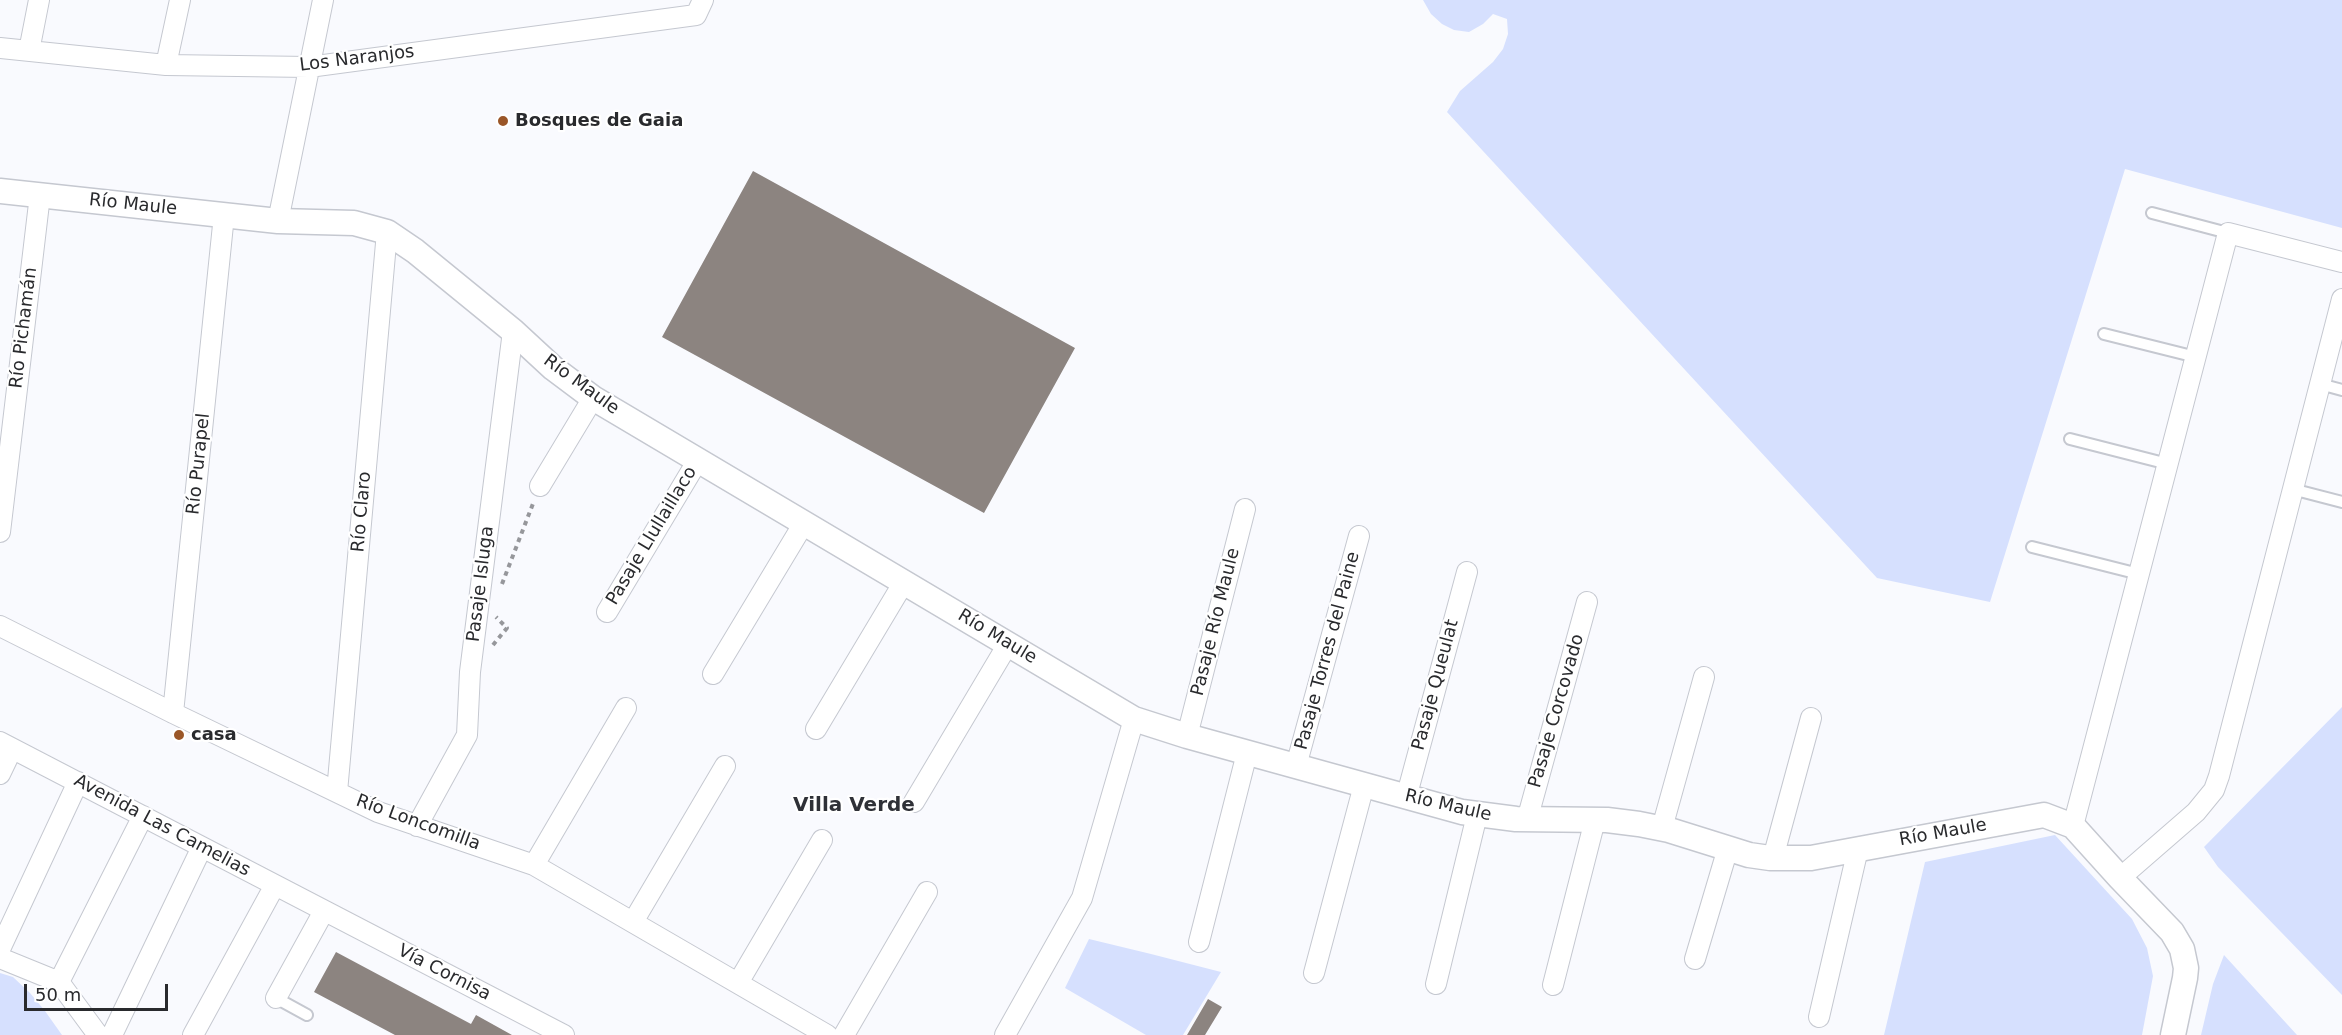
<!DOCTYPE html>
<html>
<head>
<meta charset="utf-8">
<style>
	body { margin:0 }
	#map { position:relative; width:2342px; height:1035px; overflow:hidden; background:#f9fafe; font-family:"DejaVu Sans",sans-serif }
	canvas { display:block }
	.scale { position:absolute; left:24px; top:984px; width:144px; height:27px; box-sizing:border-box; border:3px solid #292a2d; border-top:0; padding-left:8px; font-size:18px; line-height:21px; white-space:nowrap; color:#292a2d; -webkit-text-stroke:4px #fff; paint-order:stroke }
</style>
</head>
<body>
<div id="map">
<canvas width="2342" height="1035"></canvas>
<div class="scale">50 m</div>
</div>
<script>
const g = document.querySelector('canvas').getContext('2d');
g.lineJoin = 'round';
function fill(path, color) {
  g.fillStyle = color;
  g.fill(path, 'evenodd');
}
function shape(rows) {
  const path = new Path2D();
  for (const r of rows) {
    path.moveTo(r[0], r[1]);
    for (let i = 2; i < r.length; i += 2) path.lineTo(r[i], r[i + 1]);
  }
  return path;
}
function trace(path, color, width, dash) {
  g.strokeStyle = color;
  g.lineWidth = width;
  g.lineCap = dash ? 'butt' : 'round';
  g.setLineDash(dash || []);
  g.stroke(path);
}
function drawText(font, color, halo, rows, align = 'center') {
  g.font = font + ' "DejaVu Sans",sans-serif';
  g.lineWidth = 4.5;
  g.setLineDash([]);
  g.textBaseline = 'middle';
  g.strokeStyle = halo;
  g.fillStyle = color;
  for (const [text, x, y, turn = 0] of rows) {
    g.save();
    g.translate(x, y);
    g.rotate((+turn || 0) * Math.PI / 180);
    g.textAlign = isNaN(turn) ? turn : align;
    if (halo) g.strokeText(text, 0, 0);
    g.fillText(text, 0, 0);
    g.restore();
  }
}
fill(shape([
	[1423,0,2342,0,2342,228,2125,169,1990,602,1877,578,1447,112,1460,91,1493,62,1503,49,1508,34,1507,19,1493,14,1483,24,1469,32,1454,30,1442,24,1431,14],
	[2342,707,2342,995,2218,867,2204,847],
	[2055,835,2132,919,2147,948,2153,976,2142,1035,1884,1035,1925,862],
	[1089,939,1151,954,1221,972,1183,1035,1146,1035,1065,988],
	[2224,955,2297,1035,2201,1035,2213,984],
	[0,973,13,977,30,993,45,1011,62,1035,0,1035]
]), '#d6e0fe');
fill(shape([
	[753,171,1075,348,984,513,662,337],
	[336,952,471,1024,476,1015,512,1035,395,1035,314,992],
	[1208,999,1222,1007,1205,1035,1187,1035]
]), '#8c8480');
const service = shape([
	[2152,213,2228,233],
	[2104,334,2196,357],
	[2320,384,2342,390],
	[2070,439,2168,464],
	[2292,489,2342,502],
	[2032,547,2139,574],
	[276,998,307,1015]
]);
const minor = shape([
	[0,48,166,65,309,67,696,15,703,0],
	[29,51,39,0],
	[166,65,180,0],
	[278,221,323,0],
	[540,486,593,398],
	[0,532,40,195],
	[607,612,698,460],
	[0,626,173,713,378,812,534,865,827,1035],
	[713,674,804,523],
	[173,713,224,215],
	[816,729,904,582],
	[1187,736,1245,509],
	[0,742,564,1035],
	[1296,766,1359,536],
	[0,774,12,749],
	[337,792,387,232],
	[1406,798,1467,572],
	[914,802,1008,644],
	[1527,820,1587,602],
	[417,826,467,735,470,672,513,331],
	[2073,826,2228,233,2342,262],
	[1662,828,1704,677],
	[1773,858,1811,718],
	[534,865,626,708],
	[2120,878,2196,812,2214,790,2219,776,2342,299],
	[633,922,725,766],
	[1199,942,1247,753],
	[0,949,78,782],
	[0,958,59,982,98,1035],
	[1695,959,1728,848],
	[1314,973,1364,785],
	[59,982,143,816],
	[738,983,822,840],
	[1436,984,1477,815],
	[1553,985,1595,820],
	[276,998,324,911],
	[1819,1017,1858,849],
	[112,1035,202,847],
	[193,1035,275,885],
	[844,1035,927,892],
	[1005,1035,1082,898,1134,719]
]);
const tertiary = shape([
	[0,191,278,221,354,223,387,232,415,251,513,331,553,368,593,398,1134,719,1187,736,1462,812,1516,819,1607,820,1639,824,1669,830,1749,855,1770,858,1811,858,2044,815,2073,826,2120,878,2172,932,2182,949,2186,968,2185,978,2173,1035]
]);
trace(service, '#c5c8d0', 14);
trace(minor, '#c5c8d0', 22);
trace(tertiary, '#c5c8d0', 27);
trace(shape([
	[502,584,534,501],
	[493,645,507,628,496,617]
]), '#96979b', 4, [4.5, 4.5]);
trace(service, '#fff', 10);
trace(minor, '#fff', 20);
trace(tertiary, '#fff', 24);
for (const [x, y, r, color] of [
	[503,121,6,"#9a5628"],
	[179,735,6,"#9a5628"]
]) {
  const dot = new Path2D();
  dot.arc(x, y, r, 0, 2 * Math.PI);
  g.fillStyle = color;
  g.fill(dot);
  trace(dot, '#fff', 2);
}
drawText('18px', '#292a2d', '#fff', [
	["Los Naranjos",357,59,-7],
	["Río Maule",133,205,6],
	["Río Pichamán",24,328,-83],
	["Río Maule",581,385,36],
	["Río Purapel",199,464,-84],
	["Río Claro",362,512,-85],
	["Pasaje Llullaillaco",652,536,-59],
	["Pasaje Isluga",481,584,-83],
	["Pasaje Río Maule",1216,622,-76],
	["Río Maule",997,637,31],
	["Pasaje Torres del Paine",1328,651,-75],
	["Pasaje Queulat",1436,685,-75],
	["Pasaje Corcovado",1557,711,-74],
	["Río Maule",1448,806,13],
	["Río Loncomilla",418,823,20],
	["Avenida Las Camelias",162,826,28],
	["Río Maule",1943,833,-10],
	["Vía Cornisa",444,973,27]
]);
drawText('bold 18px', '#292a2d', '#fff', [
	["Bosques de Gaia",515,121],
	["casa",191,735]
], 'left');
drawText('bold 20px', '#2f3137', '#fff', [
	["Villa Verde",854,806]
]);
</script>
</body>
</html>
